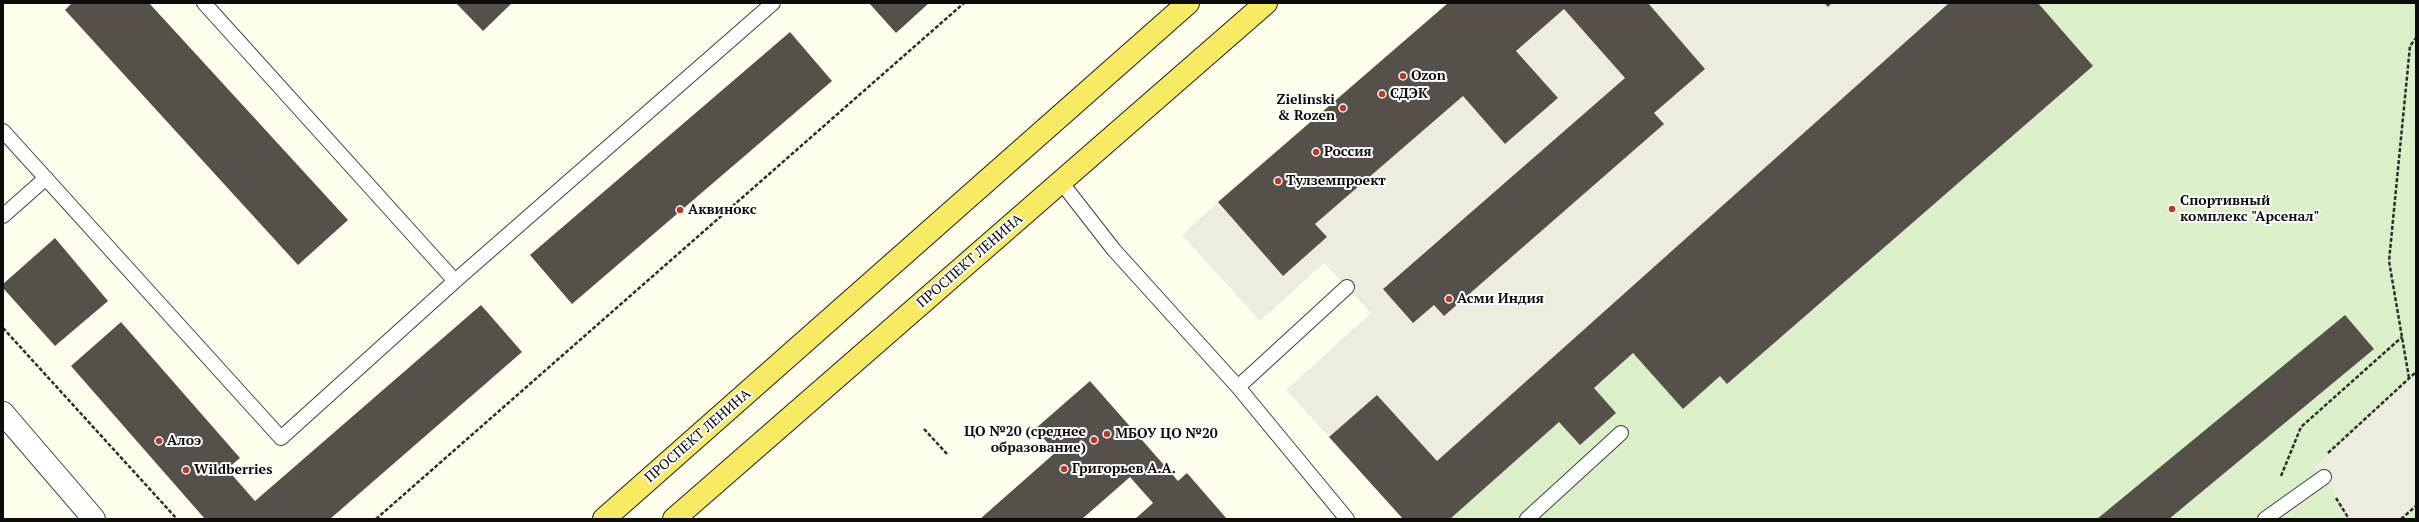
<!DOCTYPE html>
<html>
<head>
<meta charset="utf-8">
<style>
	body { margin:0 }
	#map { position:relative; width:2419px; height:522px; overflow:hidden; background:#fffeec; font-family:"PT Serif",serif }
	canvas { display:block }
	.frame { position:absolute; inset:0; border:4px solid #0c0c0c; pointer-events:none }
</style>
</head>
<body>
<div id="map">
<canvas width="2419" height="522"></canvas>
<div class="frame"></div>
</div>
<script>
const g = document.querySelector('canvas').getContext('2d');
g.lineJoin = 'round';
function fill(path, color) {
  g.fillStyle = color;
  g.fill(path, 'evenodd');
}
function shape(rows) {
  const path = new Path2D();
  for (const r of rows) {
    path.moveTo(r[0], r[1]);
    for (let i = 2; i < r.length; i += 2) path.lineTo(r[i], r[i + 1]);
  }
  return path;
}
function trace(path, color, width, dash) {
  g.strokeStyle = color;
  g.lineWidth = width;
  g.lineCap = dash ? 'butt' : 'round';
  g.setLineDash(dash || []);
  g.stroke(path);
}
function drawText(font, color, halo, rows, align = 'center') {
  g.font = font + ' "PT Serif",serif';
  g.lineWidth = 4;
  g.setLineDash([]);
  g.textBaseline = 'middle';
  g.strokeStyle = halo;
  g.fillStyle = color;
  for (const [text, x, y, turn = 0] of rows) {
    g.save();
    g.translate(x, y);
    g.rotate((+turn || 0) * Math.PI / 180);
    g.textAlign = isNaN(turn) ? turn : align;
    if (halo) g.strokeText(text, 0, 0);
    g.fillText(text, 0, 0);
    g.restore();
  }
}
fill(shape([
	[2038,3,2416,3,2416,519,1450,519,1633,353,1720,376,1727,384,2093,66]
]), '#dbf0c8');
fill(shape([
	[1648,3,1824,3,1828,7,1832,3,1949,3,1437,461,1377,395,1329,437,1286,390,1371,313,1324,263,1260,321,1182,235,1218,202,1283,276,1327,238,1315,224,1463,96,1505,144,1558,99,1516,51,1564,9,1625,78,1383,288,1413,323,1434,305,1444,316,1664,124,1654,113,1705,69],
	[2416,372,2416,506,2401,519,2349,519,2324,477,2314,467]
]), '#eeecdc');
fill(shape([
	[72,3,149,3,348,220,298,265,65,10],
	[456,3,512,3,483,31],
	[869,3,929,3,896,33],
	[1448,3,1648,3,1705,69,1654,113,1664,124,1444,316,1434,305,1413,323,1383,289,1625,78,1564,9,1516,51,1558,98,1505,144,1463,96,1315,224,1327,237,1283,276,1218,202],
	[1824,3,1832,3,1828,7],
	[1949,3,2038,3,2093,66,1727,384,1720,376,1683,409,1633,353,1594,388,1616,413,1580,445,1559,422,1450,519,1403,519,1329,437,1377,395,1437,461],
	[790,32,832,81,572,304,530,255],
	[55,238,108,301,55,346,3,288,3,284],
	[481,305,522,352,330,519,205,519,71,366,121,322,240,458,227,469,255,501],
	[2345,315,2374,349,2169,519,2097,519],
	[1090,381,1178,481,1187,473,1227,519,1135,519,1153,503,1130,477,1082,519,980,519,1056,452,1035,429]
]), '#555049');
const lane = shape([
	[3,131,281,438,455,281,204,3],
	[1061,182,1114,250,1238,387,1347,519],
	[3,216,46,178],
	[455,281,773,3],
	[1238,387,1347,287],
	[1527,519,1621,433],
	[2265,519,2324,477]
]);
const street = shape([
	[3,413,94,519]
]);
const primary = shape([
	[604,519,1188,3],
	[674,519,1266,3]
]);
trace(lane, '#3f3f3f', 16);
trace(street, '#3f3f3f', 24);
trace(primary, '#1d1d1d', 24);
trace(shape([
	[3,328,177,519],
	[2409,378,2389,261,2410,46,2416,38],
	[924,429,947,454],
	[2328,453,2416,372],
	[2281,476,2301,427,2402,337],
	[2336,498,2349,519],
	[376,519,964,3],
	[2401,519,2416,506]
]), '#2e2e2e', 2.5, [4, 2]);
trace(lane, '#fff', 14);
trace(street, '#fff', 22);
trace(primary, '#f7eb64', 22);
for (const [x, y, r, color] of [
	[1403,76,4,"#ba3827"],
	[1382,94,4,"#ba3827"],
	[1343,108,4,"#ba3827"],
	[1316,152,4,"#ba3827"],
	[1278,181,4,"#ba3827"],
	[2172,209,4,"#ba3827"],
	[680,210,4,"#ba3827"],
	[1449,299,4,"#ba3827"],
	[1107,434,4,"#ba3827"],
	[1094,440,4,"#ba3827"],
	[159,441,4,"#ba3827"],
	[1064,469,4,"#ba3827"],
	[186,470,4,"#ba3827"]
]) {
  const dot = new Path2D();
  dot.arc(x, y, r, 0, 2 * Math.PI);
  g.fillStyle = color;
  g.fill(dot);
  trace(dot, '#fff', 1.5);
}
drawText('bold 14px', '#0c0c0c', '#fff', [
	["Ozon",1411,76],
	["СДЭК",1390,94],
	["Zielinski",1335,100,"right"],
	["& Rozen",1335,116,"right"],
	["Россия",1324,152],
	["Тулземпроект",1286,181],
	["Спортивный",2180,201],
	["комплекс \"Арсенал\"",2180,217],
	["Аквинокс",688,210],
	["Асми Индия",1457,299],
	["ЦО №20 (среднее",1086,432,"right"],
	["образование)",1086,448,"right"],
	["МБОУ ЦО №20",1115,434],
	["Алоэ",167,441],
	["Григорьев А.А.",1072,469],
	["Wildberries",194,470]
], 'left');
drawText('14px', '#0c0c0c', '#fff', [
	["ПРОСПЕКТ ЛЕНИНА",970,261,-41],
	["ПРОСПЕКТ ЛЕНИНА",698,436,-41]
]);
</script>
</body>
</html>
